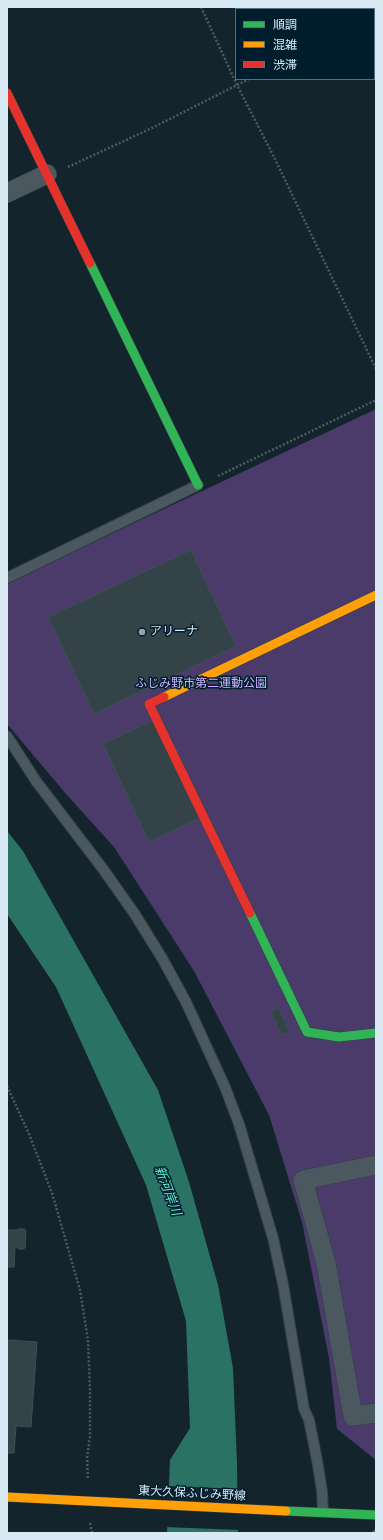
<!DOCTYPE html>
<html>
<head>
<meta charset="utf-8">
<style>
	body { margin:0 }
	#map { position:relative; width:383px; height:1540px; overflow:hidden; background:#13242d; font-family:"Sofia Sans Condensed","Noto Sans JP",sans-serif }
	canvas { display:block }
	.frame { position:absolute; inset:0; border:8px solid #d8e9f4; pointer-events:none }
	.legend { position:absolute; left:235px; top:8px; width:140px; height:72px; box-sizing:border-box; background:#001d2e; border:1px solid #566f7d; margin:0; padding:5px 7px; list-style:none; font-size:12px; color:#d8e9f4 }
	.legend li { display:flex; align-items:center; gap:8px; height:20px }
	.legend b { width:20px; border:1px solid #566f7d }
</style>
</head>
<body>
<div id="map">
<canvas width="383" height="1540"></canvas>
<div class="frame"></div>
<ul class="legend">
<li><b style="height:5px;background:#30b455"></b>順調</li>
<li><b style="height:5px;background:#ff9f0a"></b>混雑</li>
<li><b style="height:5px;background:#e5322d"></b>渋滞</li>
</ul>
</div>
<script>
const g = document.querySelector('canvas').getContext('2d');
g.lineJoin = 'round';
function fill(path, color) {
  g.fillStyle = color;
  g.fill(path, 'evenodd');
}
function shape(rows) {
  const path = new Path2D();
  for (const r of rows) {
    path.moveTo(r[0], r[1]);
    for (let i = 2; i < r.length; i += 2) path.lineTo(r[i], r[i + 1]);
  }
  return path;
}
function trace(path, color, width, dash) {
  g.strokeStyle = color;
  g.lineWidth = width;
  g.lineCap = dash ? 'butt' : 'round';
  g.setLineDash(dash || []);
  g.stroke(path);
}
function drawText(font, color, halo, rows, align = 'center') {
  g.font = font + ' "Sofia Sans Condensed","Noto Sans JP",sans-serif';
  g.lineWidth = 3;
  g.setLineDash([]);
  g.textBaseline = 'middle';
  g.strokeStyle = halo;
  g.fillStyle = color;
  for (const [text, x, y, turn = 0] of rows) {
    g.save();
    g.translate(x, y);
    g.rotate((+turn || 0) * Math.PI / 180);
    g.textAlign = isNaN(turn) ? turn : align;
    if (halo) g.strokeText(text, 0, 0);
    g.fillText(text, 0, 0);
    g.restore();
  }
}
fill(shape([
	[376,409,376,1460,337,1429,329,1358,302,1222,269,1115,194,971,114,847,66,794,7,724,7,583]
]), '#4a3b6a');
fill(shape([
	[7,831,23,851,158,1090,189,1182,218,1285,233,1368,237,1463,238,1533,167,1533,170,1460,190,1428,186,1321,146,1185,56,987,7,914]
]), '#2a7264');
fill(shape([
	[167,1486,240,1489,240,1530,165,1527]
]), '#13242d');
trace(shape([
	[375,1533,376,1532]
]), '#2a7264', 6);
const building = shape([
	[191,550,236,646,94,714,48,617,191,550],
	[153,720,200,818,149,842,103,744,153,720],
	[279,1008,289,1032,281,1035,271,1011,279,1008],
	[19,1229,25,1229,26,1231,25,1248,23,1249,19,1249,15,1246,14,1267,7,1267,7,1230,17,1230,16,1231,19,1229],
	[7,1340,37,1342,31,1427,16,1426,14,1453,7,1453,7,1340]
]);
fill(building, '#334348');
trace(building, '#3f4f55', 1);
const lane = shape([
	[7,578,198,485],
	[7,736,36,781,103,869,134,913,162,958,186,1002,225,1087,239,1124,273,1238,283,1284,304,1409,309,1420,317,1460,322,1491,323,1512]
]);
const street = shape([
	[7,193,47,174],
	[376,1165,303,1180,326,1263,353,1416,376,1413]
]);
const fast = shape([
	[90,263,198,485],
	[250,913,307,1032,339,1037,376,1033],
	[286,1511,376,1515]
]);
const slow = shape([
	[164,697,376,595],
	[7,1497,286,1511]
]);
const jam = shape([
	[7,93,90,263],
	[164,697,149,704,250,913]
]);
trace(lane, '#323e45', 12);
trace(street, '#323e45', 20);
trace(fast, '#323e45', 10);
trace(slow, '#323e45', 10);
trace(jam, '#323e45', 10);
trace(shape([
	[201,7,237,85,274,157,376,369],
	[374,18,376,17],
	[68,167,154,127,249,79],
	[218,476,376,400],
	[7,1086,29,1134,52,1193,80,1290,88,1340,90,1390,90,1437,87,1458,88,1480],
	[90,1523,92,1533]
]), '#4f5a61', 2.5, [2, 2]);
trace(lane, '#4c585f', 10);
trace(street, '#4c585f', 19);
trace(fast, '#30b455', 9);
trace(slow, '#ff9f0a', 9);
trace(jam, '#e5322d', 9);
for (const [x, y, r, color] of [
	[142,632,4,"#93a4ae"]
]) {
  const dot = new Path2D();
  dot.arc(x, y, r, 0, 2 * Math.PI);
  g.fillStyle = color;
  g.fill(dot);
  trace(dot, '#001d2e', 1.5);
}
drawText('12px', '#d8e9f4', '#001d2e', [
	["アリーナ",150,632]
], 'left');
drawText('12px', '#cdb3fd', '#001d2e', [
	["ふじみ野市第二運動公園",201,684]
]);
drawText('12px', '#d8e9f4', '#001d2e', [
	["東大久保ふじみ野線",192,1494,3]
]);
drawText('italic 13px', '#5deccd', '#001d2e', [
	["新河岸川",167,1191,69]
]);
</script>
</body>
</html>
